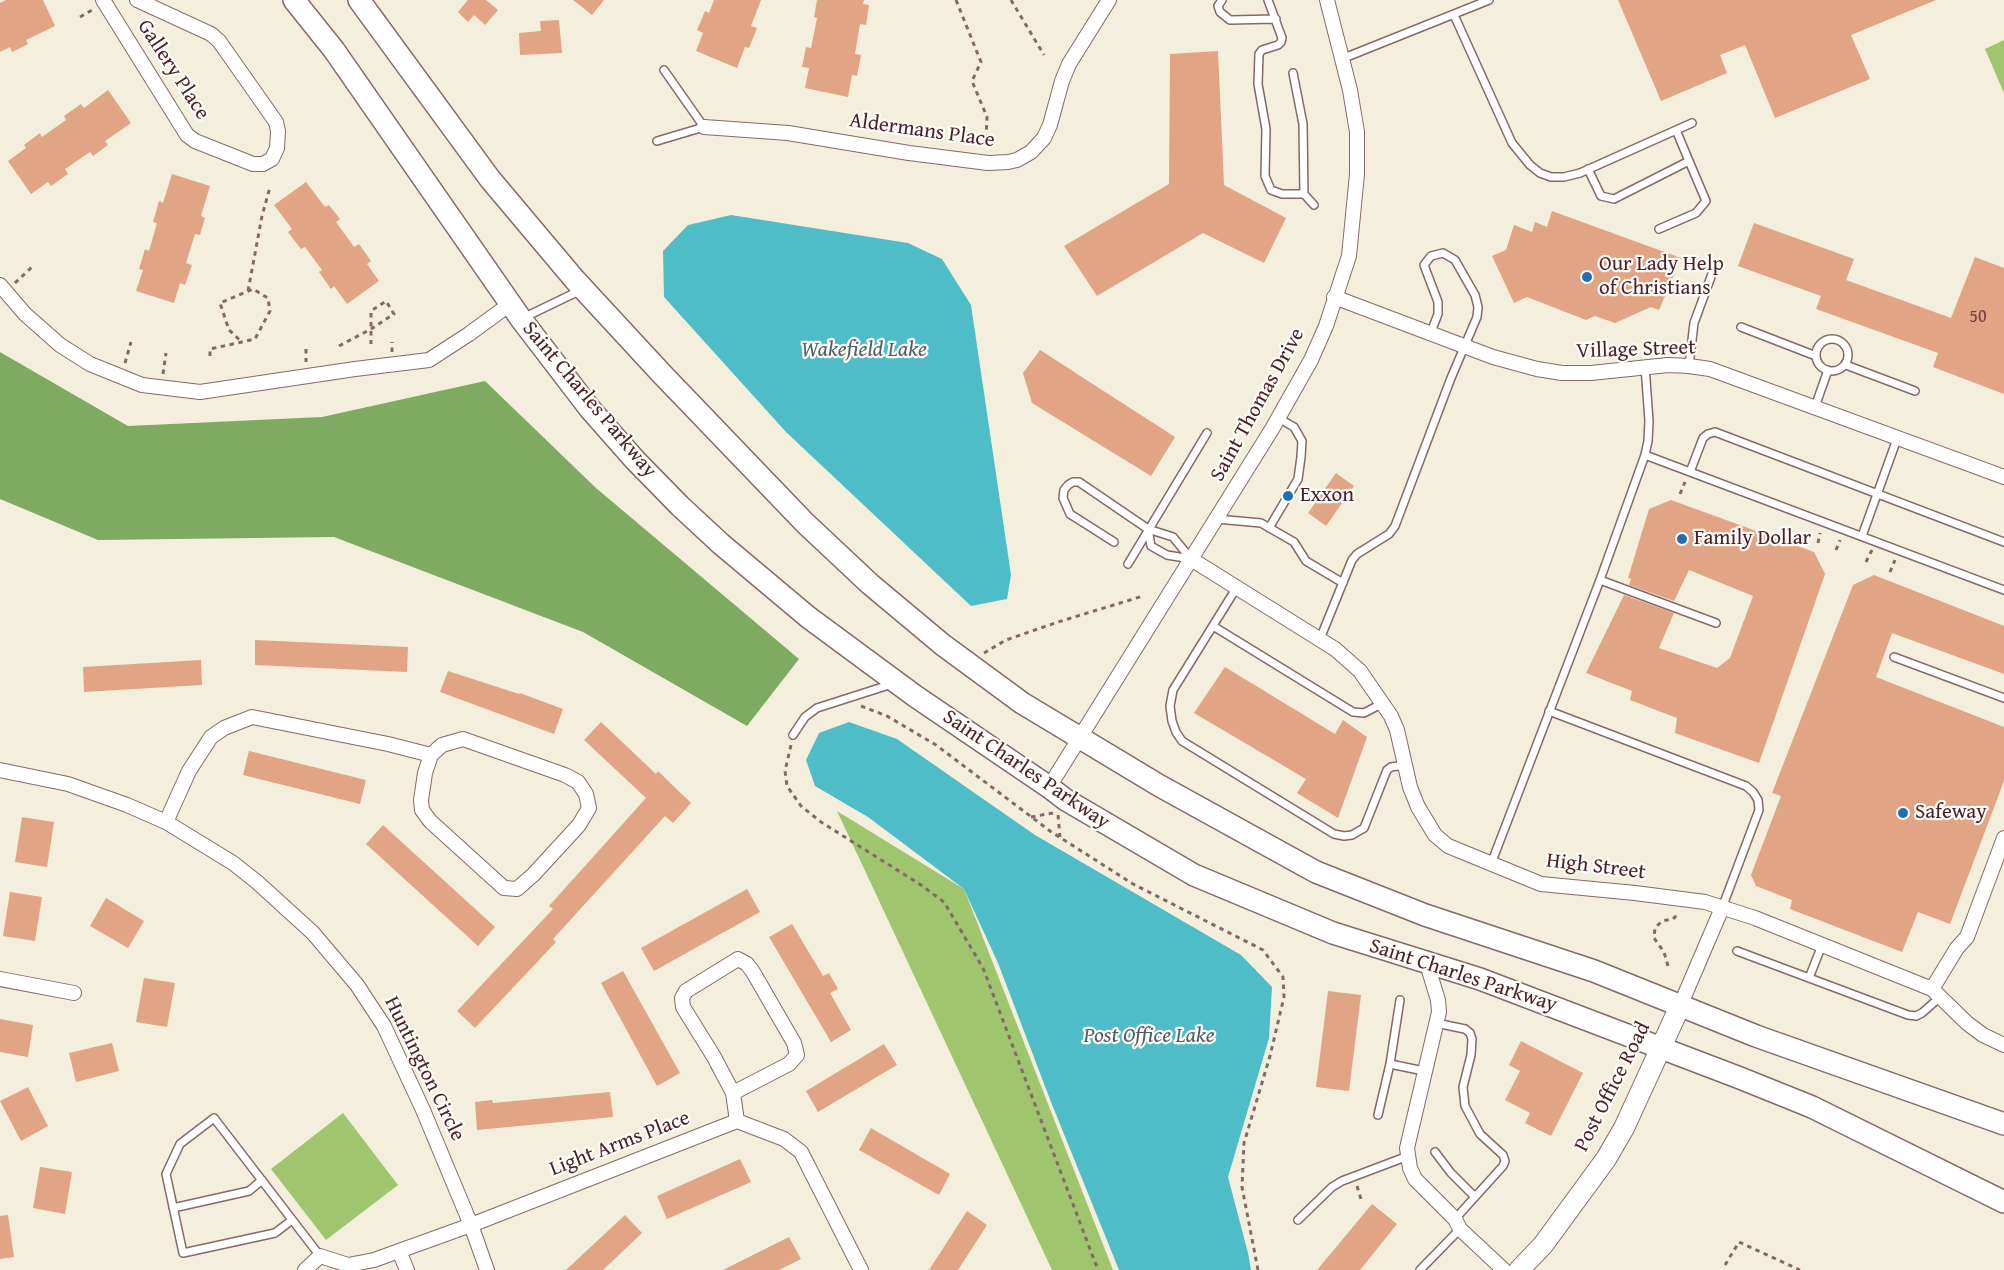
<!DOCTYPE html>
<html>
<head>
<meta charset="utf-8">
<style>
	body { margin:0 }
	canvas { display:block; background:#f4efdd }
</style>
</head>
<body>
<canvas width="2004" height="1270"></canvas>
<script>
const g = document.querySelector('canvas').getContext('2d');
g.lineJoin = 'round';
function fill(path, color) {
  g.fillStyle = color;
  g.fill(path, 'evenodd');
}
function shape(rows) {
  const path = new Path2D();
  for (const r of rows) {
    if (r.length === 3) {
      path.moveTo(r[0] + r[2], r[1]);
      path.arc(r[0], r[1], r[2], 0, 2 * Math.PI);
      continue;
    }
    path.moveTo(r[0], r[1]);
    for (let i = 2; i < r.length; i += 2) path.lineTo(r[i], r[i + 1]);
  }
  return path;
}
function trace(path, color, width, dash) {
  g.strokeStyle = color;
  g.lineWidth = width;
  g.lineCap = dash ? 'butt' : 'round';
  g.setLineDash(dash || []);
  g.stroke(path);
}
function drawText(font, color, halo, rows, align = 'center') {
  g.font = font + ' "Gentium Book Plus",serif';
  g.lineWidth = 4.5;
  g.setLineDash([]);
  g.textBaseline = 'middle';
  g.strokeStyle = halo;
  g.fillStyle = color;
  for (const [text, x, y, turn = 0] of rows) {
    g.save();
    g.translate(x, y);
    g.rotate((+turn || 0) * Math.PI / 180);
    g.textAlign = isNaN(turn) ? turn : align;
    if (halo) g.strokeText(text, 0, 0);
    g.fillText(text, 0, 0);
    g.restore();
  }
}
fill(shape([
	[2004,40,2004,93,1985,49],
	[837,811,964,889,1113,1270,1052,1270],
	[343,1113,398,1185,326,1240,271,1169]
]), '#9fc56f');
fill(shape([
	[0,352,128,426,322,417,485,381,596,488,799,659,747,726,583,632,334,537,98,540,0,499]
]), '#7faa62');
fill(shape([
	[731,215,908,243,942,259,971,305,1011,575,1007,599,971,606,786,432,664,297,663,251,688,225],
	[849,722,897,739,1035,835,1241,955,1272,987,1269,1038,1228,1177,1248,1253,1251,1270,1119,1270,1051,1102,998,963,964,889,868,817,815,786,806,760,819,733]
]), '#4fbdc7');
fill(shape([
	[6,0,43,0,55,26,26,40,28,44,12,52,10,47,0,52,0,3],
	[468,0,486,0,498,10,485,25,474,15,468,22,458,12],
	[573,0,604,0,592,15],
	[714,0,761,0,751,26,757,28,749,48,745,47,737,68,696,51,703,33,697,30,705,11,709,13],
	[817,0,864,0,863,4,869,5,866,25,860,24,855,54,861,55,857,76,852,75,848,97,805,88,809,68,802,67,806,47,811,48,817,18,814,17],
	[1618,0,1936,0,1851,35,1870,79,1775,118,1745,45,1720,55,1727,73,1661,101],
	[559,20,562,53,520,55,519,33,541,31,540,21],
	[1218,51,1224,185,1286,218,1264,263,1203,233,1097,296,1064,246,1169,184,1170,54],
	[108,90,131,123,105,141,108,145,93,156,90,152,65,169,68,174,51,186,48,182,31,194,8,161,26,148,24,145,40,133,42,137,66,120,64,116,81,104,84,108],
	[172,174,210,186,201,216,205,218,200,235,195,234,186,263,192,265,185,285,180,283,174,303,136,291,143,270,139,269,145,249,149,251,157,223,153,222,159,201,163,203],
	[306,182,325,207,329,205,340,219,336,222,354,247,359,244,371,261,367,264,379,281,347,304,334,286,331,289,319,272,322,270,305,247,301,249,288,232,292,229,274,205],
	[1552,211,1681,258,1659,310,1651,307,1615,323,1595,316,1586,320,1527,297,1514,303,1492,256,1506,250,1514,225,1532,232,1535,222,1547,227],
	[1754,223,1854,259,1846,280,1951,318,1975,257,2004,268,2004,394,1933,367,1938,353,1816,309,1821,296,1738,266],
	[1040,350,1175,437,1151,476,1032,403,1023,373],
	[1336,473,1354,486,1326,526,1308,513],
	[1671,500,1814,552,1825,574,1759,763,1675,733,1677,718,1630,700,1632,691,1586,673,1624,595,1674,613,1659,648,1717,668,1730,658,1753,596,1689,570,1674,601,1629,585,1631,579,1628,578,1649,509],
	[1874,575,2004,626,2004,674,1892,633,1876,677,2004,727,2004,781,1950,924,1918,912,1902,952,1790,909,1792,900,1756,886,1751,875,1781,796,1772,793,1853,585],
	[255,640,408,647,407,672,255,665],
	[201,660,202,685,84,692,83,667],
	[1225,667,1335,734,1343,720,1367,737,1338,818,1297,793,1306,779,1194,713],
	[448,671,519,694,520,693,563,709,554,734,440,692],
	[601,722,656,774,658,771,691,803,673,823,665,816,553,939,556,942,475,1028,457,1011,553,909,549,906,646,798,584,740],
	[249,751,366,780,360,804,243,775],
	[22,817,54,822,47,867,15,862],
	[383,825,495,927,478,946,366,844],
	[747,889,760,912,654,971,641,948],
	[10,892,42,897,35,941,3,936],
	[106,898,144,921,128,948,90,926],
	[792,924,823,976,829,973,838,989,830,993,851,1030,831,1042,769,937],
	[623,971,680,1073,657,1086,601,983],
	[144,978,175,983,167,1027,136,1022],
	[1328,991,1361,995,1349,1091,1316,1087],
	[0,1019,33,1025,28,1057,0,1052],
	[1521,1041,1583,1073,1551,1136,1525,1123,1530,1113,1505,1100,1520,1071,1509,1065],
	[112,1043,119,1071,76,1082,69,1053],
	[884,1044,897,1065,818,1112,806,1091],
	[28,1087,48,1126,21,1141,0,1101],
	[610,1092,613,1117,477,1130,475,1102,492,1100,493,1103],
	[871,1128,950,1174,939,1195,859,1150],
	[740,1159,751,1182,667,1219,657,1196],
	[40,1167,72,1172,65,1214,33,1208],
	[1372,1204,1397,1224,1360,1270,1317,1270],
	[967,1211,987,1225,958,1270,929,1270],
	[8,1215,14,1257,0,1259,0,1216],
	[625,1215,642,1233,603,1270,566,1270],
	[789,1237,801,1259,779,1270,723,1270]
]), '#e1a484');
const lane = shape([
	[1222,0,1218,6,1220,12,1230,20,1276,19],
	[1268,0,1282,38,1281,42,1278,45,1262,50,1259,54,1258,84,1266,129,1265,176,1271,190,1282,194,1304,194],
	[1454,15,1512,143,1530,165,1540,173,1551,177,1564,177,1580,173,1692,123],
	[1344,58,1489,0],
	[1293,73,1303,124,1304,194,1314,205],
	[1676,130,1689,161],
	[657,141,704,127,664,70],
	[1588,169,1601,196,1614,199,1689,161,1706,201,1696,213,1659,229],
	[523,318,581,290],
	[1741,327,1816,356],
	[1832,355,16],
	[1846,365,1915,391],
	[1689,366,1694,323,1712,274],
	[1815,407,1828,370],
	[1645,455,2004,590],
	[1690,472,1703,438,1708,434,1715,432,2004,542],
	[1217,519,1261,523,1294,542,1306,561,1343,583],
	[1269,528,1298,479,1301,457,1302,441,1294,427,1278,418],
	[1148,529,1151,546,1167,555,1191,559],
	[1862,536,1897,439],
	[1114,542,1070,514,1063,498,1064,490,1068,485,1073,482,1079,482,1148,529,1173,537,1191,559],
	[1128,564,1207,433],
	[1600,580,1716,623],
	[1237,587,1173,690,1170,706,1172,721,1176,732,1182,741,1334,834,1344,836,1352,835,1364,828,1387,770,1391,767,1405,765],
	[1213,626,1353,712,1364,713,1383,703],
	[1320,639,1352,560,1357,554,1389,534,1395,526,1451,378,1477,317,1478,307,1475,295,1455,260,1443,253,1431,256,1424,265,1438,302,1438,314,1431,332],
	[1894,657,2004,698],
	[1549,711,1746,786,1753,792,1758,800,1759,810,1722,908],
	[793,735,805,717,817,708,892,684],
	[1491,864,1600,580,1645,455,1648,441,1649,421,1645,366],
	[1737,951,1908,1015,1916,1016,1922,1013,1939,998],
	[1809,978,1822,945],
	[1436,1023,1465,1029,1470,1033,1472,1039,1471,1055,1463,1087,1465,1106,1480,1134,1503,1155,1505,1161,1503,1166,1455,1219],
	[1390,1064,1424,1071],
	[1378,1115,1390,1064,1400,1000],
	[1435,1152,1451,1173,1475,1197],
	[173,1208,249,1191,262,1180],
	[292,1220,275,1233,183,1253,166,1174,180,1144,214,1118,320,1256],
	[1298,1220,1332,1187,1342,1181,1408,1156],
	[1420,1270,1460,1229]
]);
const street = shape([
	[103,0,187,135,195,141,253,164,263,164,272,159,277,148,278,131,276,122,219,41,211,34,137,0],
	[704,127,788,133,909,153,988,163,1008,162,1017,160,1031,152,1044,138,1050,125,1062,81,1069,64,1109,0],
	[0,285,25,314,60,345,90,364,142,385,200,392,355,369,429,360,469,334,510,304],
	[1334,297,1493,357,1537,369,1562,373,1591,373,1668,365,1689,366,1710,369,2004,477],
	[1191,559,1335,649,1360,671,1391,716,1397,730,1410,787,1418,807,1435,835,1448,846,1541,884,1635,893,1705,902,1755,918,1932,989,1967,1023,1983,1035,2004,1045],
	[463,739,565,775,578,782,586,794,589,808,579,825,533,875,517,889,504,888,494,879,430,821,422,810,421,800,425,773,431,755,442,745,463,739],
	[0,770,68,784,127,805,166,822,233,863,257,882,313,933,357,985,384,1026,423,1110,471,1225,487,1270],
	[1049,787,1272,429,1311,360,1326,326,1349,256,1357,174,1357,132,1350,90,1327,0],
	[166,822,189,771,211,737,224,728,252,717,388,744,431,755],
	[1427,964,1438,1000,1439,1012,1407,1148,1410,1168,1415,1179,1455,1219,1460,1229,1504,1270],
	[0,979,74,993],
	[1932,989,1957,948,1967,937,2004,838],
	[1680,1006,1722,908],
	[733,1093,789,1064,797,1055,794,1043,753,972,747,964,738,959,686,991,682,998,683,1007,714,1057,733,1093,737,1121],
	[399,1251,407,1270],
	[305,1270,320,1256,348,1265,374,1260,471,1225,737,1121,784,1139,801,1152,861,1270]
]);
const secondary = shape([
	[1519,1270,1543,1245,1606,1159,1624,1128,1680,1006]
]);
const primary = shape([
	[294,0,334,50,521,319,590,409,635,460,680,506,721,544,808,617,915,696,1049,787,1066,800,1194,875,1333,933,1480,979,1740,1078,1812,1107,2004,1202],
	[359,0,490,179,575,280,661,373,805,523,870,584,943,645,1022,703,1160,786,1316,872,1425,915,1594,971,1756,1036,2004,1124]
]);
trace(lane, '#866869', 10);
trace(street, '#866869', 16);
trace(secondary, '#866869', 22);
trace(primary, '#866869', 24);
trace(shape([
	[956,0,981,62,972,81,987,117,986,137],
	[1011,0,1044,55],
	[80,17,92,10],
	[15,283,33,266],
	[248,291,262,216,270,187],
	[339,346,371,329,394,314,386,301,371,311,371,344],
	[306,349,306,362],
	[392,352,392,342],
	[210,356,210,349,242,342,255,339,270,311,268,298,253,289,220,303,229,330,242,342],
	[125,363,131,342],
	[163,374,166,353],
	[1680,494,1685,482],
	[1818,543,1820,533],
	[1836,550,1840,540],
	[1866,562,1872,550],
	[1890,572,1895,560],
	[984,653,1006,640,1058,622,1143,596],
	[861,706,887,716,936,745,1050,831,1133,884,1263,950,1283,977,1284,997,1270,1056,1244,1143,1242,1187,1258,1270],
	[791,745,785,771,787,786,801,806,821,822,921,885,944,902,983,968,1098,1270],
	[1058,815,1060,837],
	[1031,817,1053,813],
	[1668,966,1664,952,1654,938,1655,928,1662,921,1673,919,1678,914],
	[1357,1186,1361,1199],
	[1725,1265,1739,1242,1800,1270]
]), '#866869', 3, [4.5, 4.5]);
trace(lane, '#fff', 7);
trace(street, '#fff', 14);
trace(secondary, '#fff', 20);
trace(primary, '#fff', 21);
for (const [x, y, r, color] of [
	[1587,277,6,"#1f6fb2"],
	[1288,496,6,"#1f6fb2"],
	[1682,539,6,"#1f6fb2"],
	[1903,813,6,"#1f6fb2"]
]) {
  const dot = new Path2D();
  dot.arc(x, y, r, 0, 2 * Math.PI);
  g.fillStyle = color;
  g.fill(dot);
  trace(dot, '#fdfcf7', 2);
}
drawText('18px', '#704041', null, [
	["50",1978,317]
]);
drawText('21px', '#4a1f2b', '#fdfcf7', [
	["Gallery Place",173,70,57],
	["Aldermans Place",922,131,8],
	["Village Street",1636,350,-2],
	["Saint Charles Parkway",589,400,50],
	["Saint Thomas Drive",1258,405,-61],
	["Saint Charles Parkway",1026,770,34],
	["High Street",1596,867,7],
	["Saint Charles Parkway",1463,976,18],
	["Huntington Circle",424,1069,64],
	["Post Office Road",1613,1087,-63],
	["Light Arms Place",620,1144,-21]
]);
drawText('21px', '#4a1f2b', '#fdfcf7', [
	["Our Lady Help",1599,265],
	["of Christians",1599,289],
	["Exxon",1300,496],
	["Family Dollar",1694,539],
	["Safeway",1915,813]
], 'left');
drawText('italic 22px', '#4c5e69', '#fdfcf7', [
	["Wakefield Lake",864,350],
	["Post Office Lake",1149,1036]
]);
</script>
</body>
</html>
